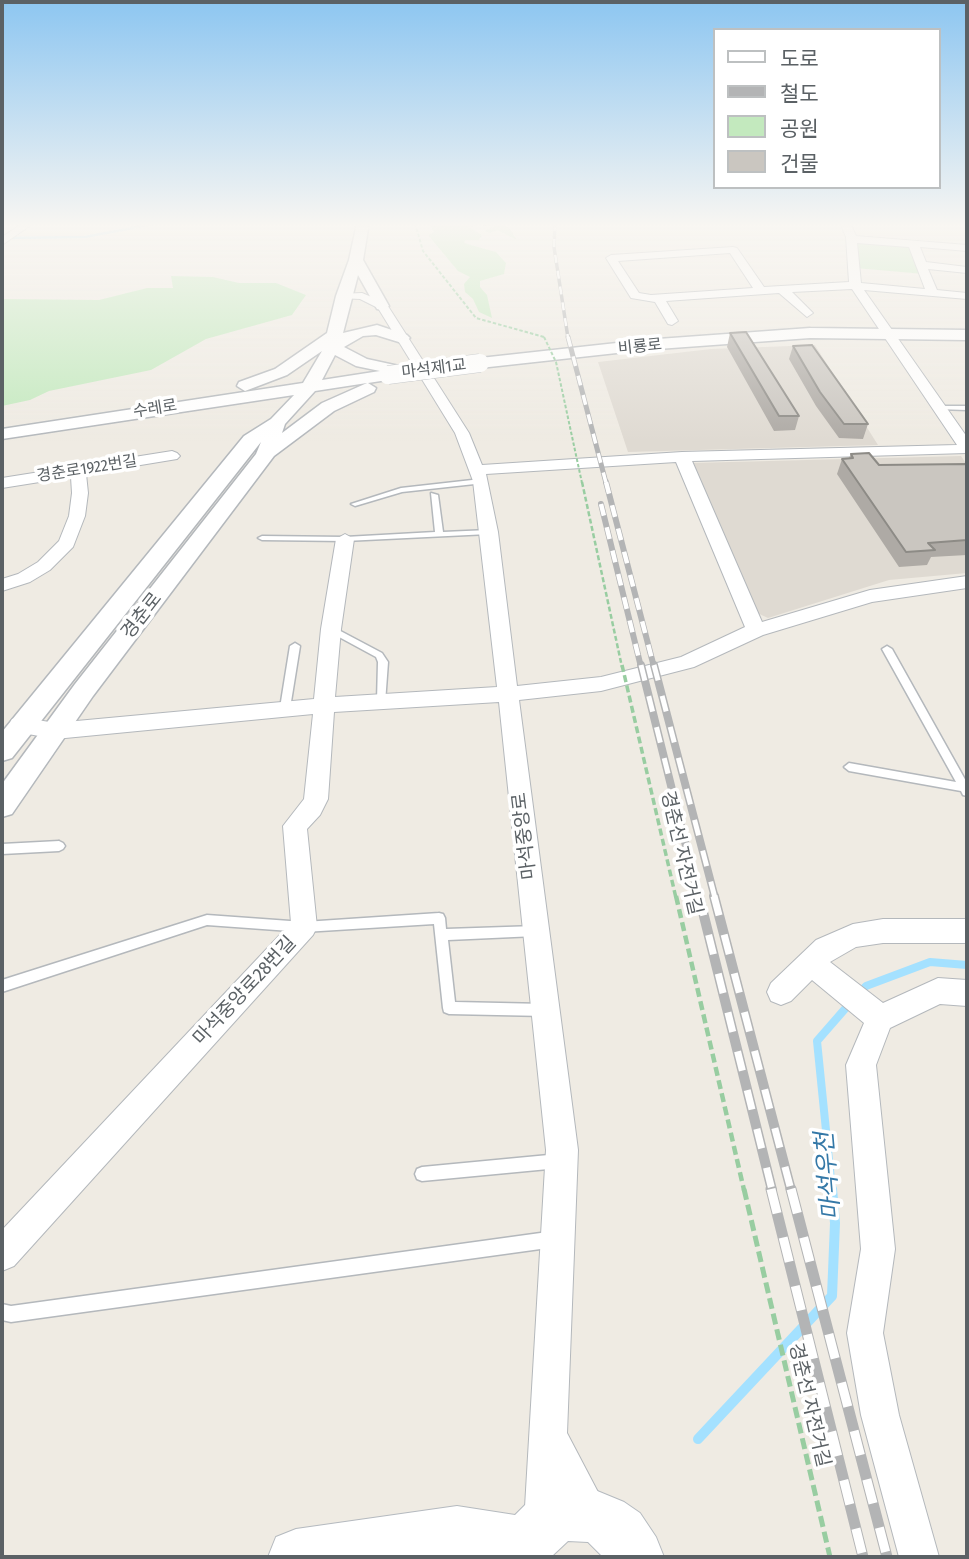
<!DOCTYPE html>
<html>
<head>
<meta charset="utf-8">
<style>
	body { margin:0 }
	#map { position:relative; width:969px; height:1559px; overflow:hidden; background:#efebe3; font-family:"Fira Sans Condensed","Noto Sans KR",sans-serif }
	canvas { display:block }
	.frame { position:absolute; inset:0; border:4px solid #5b6165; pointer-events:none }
	.legend { position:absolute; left:713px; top:28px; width:228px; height:161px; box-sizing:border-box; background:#fff; border:2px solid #bdc0c1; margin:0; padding:9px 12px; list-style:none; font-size:21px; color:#5b6165 }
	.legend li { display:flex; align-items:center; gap:14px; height:35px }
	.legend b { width:35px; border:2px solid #bdc0c1 }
</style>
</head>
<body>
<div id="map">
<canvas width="969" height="1559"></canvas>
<div class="frame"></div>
<ul class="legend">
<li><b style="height:9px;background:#fff"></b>도로</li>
<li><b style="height:9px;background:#b3b4b5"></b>철도</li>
<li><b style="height:19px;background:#c3e9be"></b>공원</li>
<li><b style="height:19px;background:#cac6c0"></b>건물</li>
</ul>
</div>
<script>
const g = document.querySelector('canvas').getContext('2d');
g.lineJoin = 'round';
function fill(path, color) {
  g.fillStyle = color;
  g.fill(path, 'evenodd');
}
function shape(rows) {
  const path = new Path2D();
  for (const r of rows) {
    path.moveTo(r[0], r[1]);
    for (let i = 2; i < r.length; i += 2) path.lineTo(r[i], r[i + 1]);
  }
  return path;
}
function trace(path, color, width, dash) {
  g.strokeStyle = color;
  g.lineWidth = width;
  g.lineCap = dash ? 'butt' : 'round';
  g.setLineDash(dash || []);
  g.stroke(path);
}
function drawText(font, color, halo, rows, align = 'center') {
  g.font = font + ' "Fira Sans Condensed","Noto Sans KR",sans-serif';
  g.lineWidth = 7;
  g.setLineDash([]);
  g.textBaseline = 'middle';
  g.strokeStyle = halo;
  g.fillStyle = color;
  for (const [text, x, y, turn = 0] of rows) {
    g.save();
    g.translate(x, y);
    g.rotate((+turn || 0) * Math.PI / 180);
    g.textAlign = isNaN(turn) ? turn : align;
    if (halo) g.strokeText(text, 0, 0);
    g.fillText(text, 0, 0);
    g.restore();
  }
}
fill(shape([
	[815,345,878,445,628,452,598,362,711,349],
	[961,456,967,465,967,573,889,580,768,618,755,612,692,463]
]), '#dfdad2');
fill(shape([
	[429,223,501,223,509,228,517,240,497,230,490,233,485,231,494,226,478,225,469,227,482,235,479,240,465,240,464,243,496,252,506,263,504,274,480,281,480,287,487,295,492,318,479,312,473,299,465,292,464,284,470,277,458,271,428,235,434,232],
	[852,239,913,244,924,274,855,268],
	[171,276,213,277,239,283,276,283,306,295,292,315,206,339,151,370,49,391,30,400,2,406,2,299,99,300,147,288,173,288]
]), '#c3e9be');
trace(shape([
	[2,238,85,237,158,223]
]), '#a4e1ff', 2.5);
trace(shape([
	[858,994,866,986,930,962,967,965],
	[832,1190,817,1041,851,1002]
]), '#a4e1ff', 8);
trace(shape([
	[698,1439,832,1296,835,1223,832,1189]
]), '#a4e1ff', 10);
const service = shape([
	[939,406,967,406,967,410,937,409,936,408,939,406],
	[481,479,485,481,484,483,402,492,355,506,351,504,401,488,481,479],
	[431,493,438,495,443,532,489,530,493,532,489,534,345,541,262,540,258,538,262,536,345,537,435,532,431,493],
	[331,626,382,653,388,662,385,703,379,703,377,701,378,662,376,657,328,631,327,629,331,626],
	[295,643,300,646,290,708,285,712,280,708,290,646,295,643],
	[887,646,892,649,967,783,967,796,963,795,961,791,849,771,844,767,849,763,956,782,882,649,887,646],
	[59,841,63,843,65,846,63,849,59,851,2,854,2,844,59,841],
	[439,913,443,914,445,918,446,929,536,926,540,927,542,931,540,935,536,936,448,940,455,1002,545,1004,550,1006,551,1010,550,1014,545,1016,449,1014,444,1012,443,1008,434,924,304,932,207,925,2,992,2,980,207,915,304,922,439,913],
	[559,1154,564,1156,566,1161,564,1166,559,1168,422,1181,417,1179,415,1174,417,1169,422,1167,559,1154],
	[555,1231,560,1234,563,1239,560,1244,555,1247,11,1322,2,1320,2,1304,11,1306,555,1231]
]);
const minor = shape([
	[23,223,34,223,2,245,2,237,23,223],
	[840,223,850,223,856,236,967,245,967,251,920,247,926,262,967,267,967,273,928,269,937,290,967,293,967,299,864,290,967,437,967,453,692,461,762,622,870,590,967,576,967,588,872,602,763,635,694,667,601,691,519,700,578,1150,567,1433,610,1515,604,1529,590,1535,576,1529,565,1507,564,1524,558,1538,544,1544,530,1538,524,1524,546,1150,499,702,334,712,328,799,320,815,307,829,317,927,313,935,14,1266,2,1271,2,1230,291,923,283,826,304,799,313,714,55,739,12,731,9,725,12,719,20,717,55,723,314,699,321,629,336,539,345,534,354,539,341,629,335,697,497,687,473,481,455,433,378,308,360,299,339,298,339,294,362,293,386,303,469,433,482,465,682,452,957,445,852,289,792,292,813,313,807,317,779,293,666,301,678,321,672,325,668,324,655,302,631,298,606,258,611,255,733,247,737,248,764,287,849,282,846,237,840,223],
	[857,243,909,247,925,289,861,283,857,243],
	[730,253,753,288,651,295,639,293,618,261,730,253],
	[676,462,745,627,681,657,601,677,517,686,498,532,486,474,676,462],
	[172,451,177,453,180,456,177,459,86,474,88,493,85,516,73,547,50,570,30,582,2,591,2,579,18,574,38,562,59,541,69,516,72,493,71,477,2,488,2,478,172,451],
	[883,919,967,919,967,943,883,943,856,947,830,962,883,1003,938,978,967,980,967,1006,940,1004,890,1028,876,1065,895,1249,883,1333,899,1415,939,1557,899,1557,861,1415,847,1333,861,1249,846,1065,864,1023,812,980,791,1001,781,1005,771,1001,767,992,771,983,816,940,853,924,883,919]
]);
const tertiary = shape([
	[357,223,369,223,363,260,389,306,382,310,377,309,358,275,343,333,377,325,407,335,410,338,402,343,376,335,363,336,344,347,367,359,399,366,401,369,394,379,368,383,376,388,374,392,334,411,274,456,93,696,12,814,2,817,2,784,75,684,256,454,261,442,12,758,2,761,2,732,244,436,271,419,294,395,2,439,2,429,303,383,322,351,287,375,245,391,237,386,239,382,275,369,327,333,336,296,349,260,357,223],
	[335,355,356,366,380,371,322,380,335,355],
	[367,383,322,403,282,433,285,424,315,391,367,383],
	[810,328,967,330,967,340,810,338,644,350,480,368,472,363,480,358,644,340,810,328]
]);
const secondary = shape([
	[566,1487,590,1488,624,1502,640,1513,656,1537,664,1557,603,1557,588,1542,568,1541,551,1557,268,1557,276,1537,296,1529,457,1506,515,1515,525,1505,566,1487]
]);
trace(service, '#b4b8bc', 3);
trace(minor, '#b4b8bc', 2);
trace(tertiary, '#b4b8bc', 3);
trace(secondary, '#b5babf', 2);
trace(shape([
	[415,223,423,251,476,318,544,337]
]), '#98cda1', 2, [3.5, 2]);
fill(service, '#fff');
fill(minor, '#fff');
fill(tertiary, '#fff');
fill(secondary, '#fff');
const railFar5 = shape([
	[555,223,554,247,568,338]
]);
const railFar4 = shape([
	[568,337,606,483]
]);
const railFar3 = shape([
	[606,482,654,667],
	[601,504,641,667]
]);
const railFar2 = shape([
	[641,665,699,898],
	[654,665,715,898]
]);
const railFar1 = shape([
	[699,896,772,1190],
	[714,896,791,1190]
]);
const rail = shape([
	[771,1189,863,1557],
	[791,1189,887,1557]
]);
trace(railFar5, '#b3b4b5', 3.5);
trace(railFar4, '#b3b4b5', 5);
trace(railFar3, '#b3b4b5', 6);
trace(railFar2, '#b3b4b5', 8);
trace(railFar1, '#b3b4b5', 10);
trace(rail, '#b3b4b5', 11);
trace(railFar5, '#fff', 2.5, [8]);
trace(railFar4, '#fff', 3.5, [10]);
trace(railFar3, '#fff', 4.5, [12]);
trace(railFar2, '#fff', 5, [16]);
trace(railFar1, '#fff', 7, [20]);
trace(rail, '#fff', 9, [25]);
const tertiaryBridge = shape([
	[388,375,480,363]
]);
trace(tertiaryBridge, '#b4b8bc', 19, []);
trace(shape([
	[544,337,556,362,582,483]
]), '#98cda1', 2, [3.5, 2]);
trace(shape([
	[582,482,622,667]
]), '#98cda1', 2.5, [5, 2.5]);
trace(shape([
	[622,665,676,898]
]), '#98cda1', 3.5, [7, 3.5]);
trace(shape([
	[676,896,744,1190]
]), '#98cda1', 4.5, [9, 4.5]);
trace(shape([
	[744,1189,830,1557]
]), '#98cda1', 5, [11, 5]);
trace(tertiaryBridge, '#fff', 18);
fill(shape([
	[730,333,799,416,795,430,774,431,727,347],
	[793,346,868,424,863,439,839,438,816,406,789,359],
	[851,454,879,465,967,464,967,555,931,557,927,565,899,567,837,474,842,459,849,458]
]), '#aeaaa5');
const building = shape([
	[746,332,799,416,779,416,730,333,746,332],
	[812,345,868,424,844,424,820,392,793,346,812,345],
	[869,453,879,465,967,464,967,540,928,543,935,550,906,552,842,459,853,458,851,454,869,453]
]);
fill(building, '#cac6c0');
trace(building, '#8d8b86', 2);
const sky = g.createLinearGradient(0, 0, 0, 441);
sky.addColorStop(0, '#8dc6f1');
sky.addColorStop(0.51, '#f8f6f2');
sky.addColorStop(1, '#f8f6f200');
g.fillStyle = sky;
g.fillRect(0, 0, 969, 441);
drawText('16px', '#5b6165', '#fff', [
	["비룡로",640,347,-6],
	["마석제1교",434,369,-7],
	["수레로",155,409,-9],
	["경춘로1922번길",87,469,-9]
]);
drawText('19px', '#5b6165', '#fff', [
	["경춘로",142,616,-52],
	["마석중앙로",525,836,-97],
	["경춘선 자전거길",681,853,77],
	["마석중앙로28번길",245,991,-47],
	["경춘선 자전거길",809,1405,77]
]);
drawText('italic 24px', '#3478a7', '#fff', [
	["마석우천",829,1176,-95]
]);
</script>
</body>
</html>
